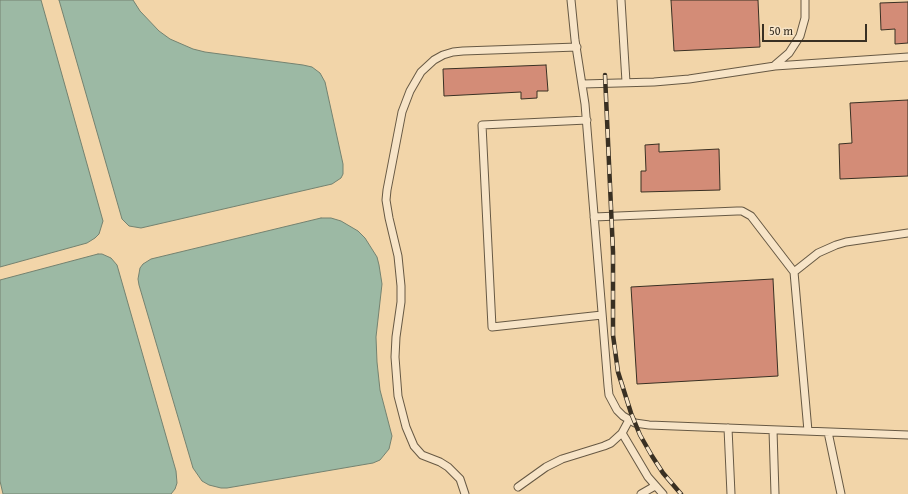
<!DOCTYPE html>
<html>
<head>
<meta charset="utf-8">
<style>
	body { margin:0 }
	#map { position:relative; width:908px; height:494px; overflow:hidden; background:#f2d5a9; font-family:"Gentium Book Plus",serif }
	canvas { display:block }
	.scale { position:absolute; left:762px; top:24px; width:105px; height:18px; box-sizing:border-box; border:2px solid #393023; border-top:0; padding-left:5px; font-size:12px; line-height:14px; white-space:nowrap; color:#393023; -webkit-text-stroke:3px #f7e4c7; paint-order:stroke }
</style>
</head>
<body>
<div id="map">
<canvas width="908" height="494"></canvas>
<div class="scale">50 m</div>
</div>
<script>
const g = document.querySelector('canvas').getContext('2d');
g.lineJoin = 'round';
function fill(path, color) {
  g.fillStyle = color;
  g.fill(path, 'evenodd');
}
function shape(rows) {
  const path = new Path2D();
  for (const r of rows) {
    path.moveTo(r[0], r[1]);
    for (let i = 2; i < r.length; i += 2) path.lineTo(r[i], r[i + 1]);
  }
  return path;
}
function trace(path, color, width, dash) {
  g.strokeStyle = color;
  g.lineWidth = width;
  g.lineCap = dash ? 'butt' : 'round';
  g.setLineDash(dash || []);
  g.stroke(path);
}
const water = shape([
	[0,0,41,0,103,221,99,234,95,238,87,243,0,267,0,0],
	[59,0,133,0,140,11,159,31,170,39,193,49,205,52,303,65,312,67,320,73,325,82,343,164,343,174,341,178,332,184,141,228,129,226,122,219,59,0],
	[321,218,331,218,341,221,358,231,365,238,377,257,379,265,382,284,376,337,377,362,380,390,392,436,389,449,380,460,373,463,227,488,221,488,209,485,202,481,193,468,139,285,138,279,140,268,143,264,151,259,321,218],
	[98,254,102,254,111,258,117,265,176,471,177,483,175,489,171,494,3,494,0,481,0,280,98,254]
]);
fill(water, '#9cb9a4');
trace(water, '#748270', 1);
const building = shape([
	[671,0,758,0,760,47,674,51,671,0],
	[908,2,908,43,895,44,895,29,881,30,880,3,908,2],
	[546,65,548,91,537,91,537,98,521,99,521,92,444,96,443,69,546,65],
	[908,100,908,176,840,179,839,144,852,143,850,103,908,100],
	[659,144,659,152,719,149,720,190,641,192,641,171,646,171,645,145,659,144],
	[773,279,778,376,637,384,631,287,773,279]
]);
fill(building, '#d38c77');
trace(building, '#393023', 1);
const service = shape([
	[571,0,575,40,585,104,608,386,609,395,617,410,623,416,635,423,649,425,908,435],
	[621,0,626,82],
	[775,65,789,53,800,36,805,18,805,0],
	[583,84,654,82,689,79,775,66,908,57],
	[587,120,482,125,492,327,602,315],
	[594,217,737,211,742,211,751,216,794,272,808,431],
	[794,272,818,253,836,245,846,242,908,233],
	[728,428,731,494],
	[773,430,775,494],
	[828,432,841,494],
	[622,433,648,477,663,494],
	[518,487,546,467,562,459,604,446,611,443,622,433,629,420],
	[465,494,460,479,448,467,440,462,422,455,414,446,406,427,398,396,395,357,396,337,401,302,401,286,398,256,389,218,386,200,387,190,402,112,410,91,421,72,434,60,443,55,453,52,463,51,577,47],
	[641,494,655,486]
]);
trace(service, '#675944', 9);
trace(service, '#f7e4c7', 7);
const rail = shape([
	[605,75,613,252,613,335,618,372,631,413,640,435,652,456,663,473,681,494]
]);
trace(rail, '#393023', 4.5);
trace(rail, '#f7e4c7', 3, [9]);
</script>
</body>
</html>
